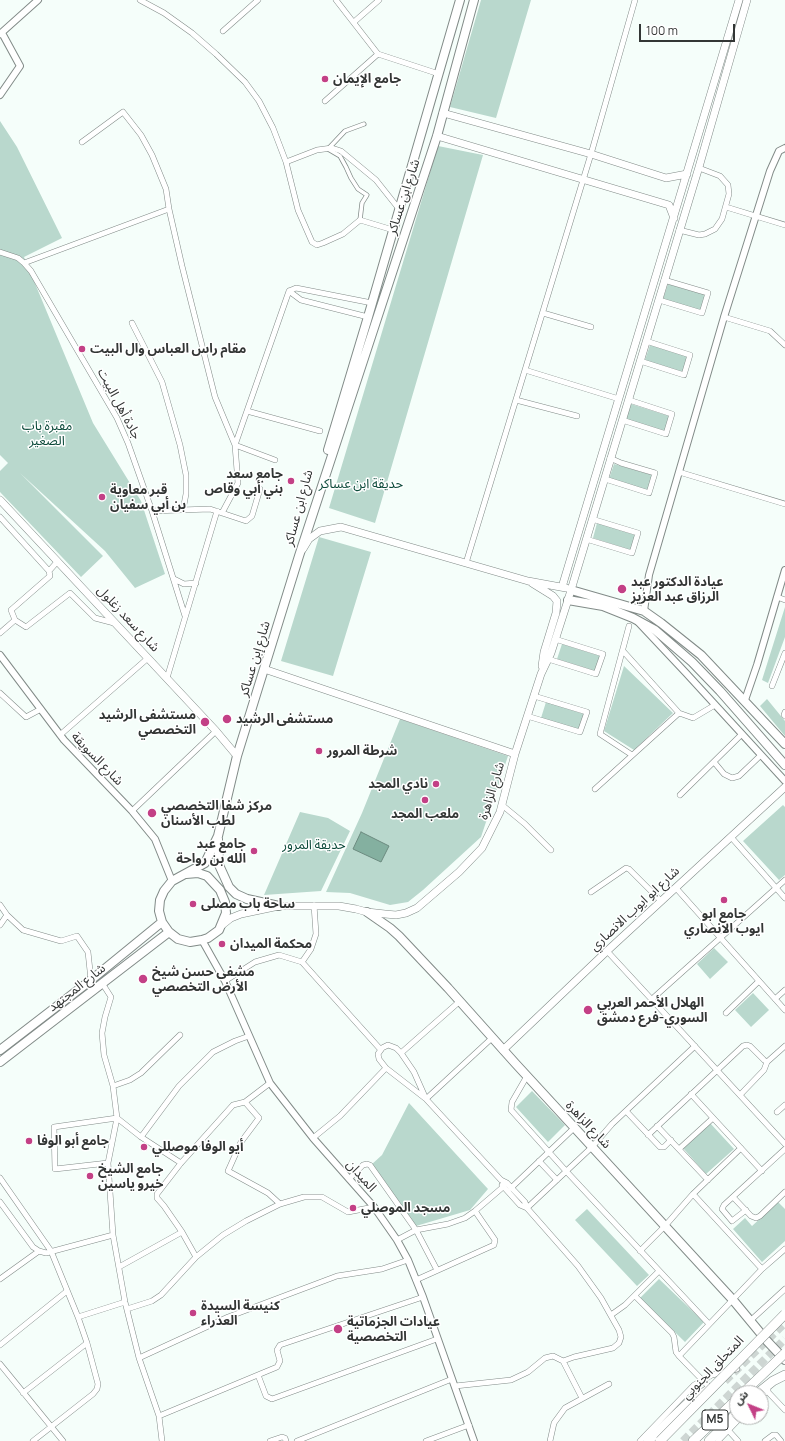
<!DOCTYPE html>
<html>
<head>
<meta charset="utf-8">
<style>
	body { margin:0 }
	#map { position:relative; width:785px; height:1441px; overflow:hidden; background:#f5fefa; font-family:Manrope,"Noto Sans Arabic",sans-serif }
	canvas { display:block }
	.north { position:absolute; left:729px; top:1385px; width:40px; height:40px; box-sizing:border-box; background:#fff; border:1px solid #adafae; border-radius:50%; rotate:313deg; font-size:11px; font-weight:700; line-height:16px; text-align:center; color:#333635 }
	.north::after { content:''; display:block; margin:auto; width:14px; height:18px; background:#c34086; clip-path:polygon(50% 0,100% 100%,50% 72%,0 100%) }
	.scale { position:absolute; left:639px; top:24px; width:96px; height:18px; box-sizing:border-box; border:2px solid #333635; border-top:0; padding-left:5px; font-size:12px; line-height:14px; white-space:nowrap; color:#333635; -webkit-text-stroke:3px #fff; paint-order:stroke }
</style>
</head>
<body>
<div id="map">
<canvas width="785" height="1441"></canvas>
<div class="north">ش</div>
<div class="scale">100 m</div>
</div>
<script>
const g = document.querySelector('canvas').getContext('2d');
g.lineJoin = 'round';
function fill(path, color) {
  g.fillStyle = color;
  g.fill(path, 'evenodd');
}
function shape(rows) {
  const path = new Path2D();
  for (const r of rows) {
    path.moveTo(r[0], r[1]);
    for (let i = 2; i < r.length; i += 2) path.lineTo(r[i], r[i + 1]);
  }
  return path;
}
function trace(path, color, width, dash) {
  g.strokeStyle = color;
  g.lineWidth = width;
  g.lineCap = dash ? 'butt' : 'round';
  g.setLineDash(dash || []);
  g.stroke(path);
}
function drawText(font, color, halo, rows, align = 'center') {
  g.font = font + ' Manrope,"Noto Sans Arabic",sans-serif';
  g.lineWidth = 3;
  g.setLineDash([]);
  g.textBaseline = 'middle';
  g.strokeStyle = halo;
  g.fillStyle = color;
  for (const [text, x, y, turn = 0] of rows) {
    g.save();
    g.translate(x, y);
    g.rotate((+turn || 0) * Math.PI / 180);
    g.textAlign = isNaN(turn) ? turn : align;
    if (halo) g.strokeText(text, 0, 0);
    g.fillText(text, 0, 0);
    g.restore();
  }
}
fill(shape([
	[481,0,531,0,496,118,450,107],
	[0,121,17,147,62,238,24,257,93,423,141,501,165,574,135,588,105,551,20,473,103,556,81,577,0,492,0,471,8,463,0,455],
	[438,146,483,155,375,523,329,508],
	[668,284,706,295,701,311,663,299],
	[650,345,688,357,683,372,645,360],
	[631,404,669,416,665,431,626,419],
	[614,464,652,475,647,491,609,479],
	[597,523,635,535,631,550,593,538],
	[319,537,371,552,333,676,281,661],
	[785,607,785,637,768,683,762,680],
	[562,644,600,656,595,671,557,659],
	[624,666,673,713,634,750,604,731],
	[767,699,785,721,785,736,760,706],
	[546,702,584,714,579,730,541,718],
	[400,719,508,756,481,837,423,890,408,902,390,905,350,893,326,892,362,813],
	[783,805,785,807,785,875,779,880,743,841],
	[300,812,328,818,350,831,321,891,264,895],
	[714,948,728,962,710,979,697,964],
	[753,993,769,1010,751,1027,735,1010],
	[532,1091,565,1125,548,1142,516,1107],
	[409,1103,488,1189,470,1210,416,1226,371,1165,382,1155],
	[710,1123,734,1149,706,1174,683,1148],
	[778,1202,785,1209,785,1241,762,1262,733,1229,745,1218,752,1226],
	[587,1209,649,1275,637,1286,575,1220],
	[659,1279,704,1322,685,1342,640,1298]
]), '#b9d8cd');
const water = shape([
	[361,832,389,846,381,862,353,849,361,832]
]);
fill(water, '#84b0a0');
trace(water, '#6c8b80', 1);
trace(shape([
	[725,1381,785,1323],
	[683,1441,785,1339]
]), '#ced6d3', 8, [8, 4]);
const pedestrian = shape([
	[360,220,362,203,367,195,358,189,351,178,346,167,340,156,328,149,345,131,364,124]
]);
const minor = shape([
	[140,0,164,13,192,33,216,54,245,82,259,101,273,128,286,162,298,210,312,242,317,245,323,243,343,234,360,220,393,230],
	[336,0,378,54,439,74],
	[354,22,379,0],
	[223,31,258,0],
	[325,101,378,54],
	[82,142,123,112,141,135,152,155,166,189,169,209],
	[286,162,317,150,332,148,341,151,376,180,399,209],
	[726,207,785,225],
	[679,230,699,235,705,234,715,229,722,219,729,194,728,185,720,176,699,168],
	[0,252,18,258,24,263,31,271,117,418,128,443,152,511,185,616],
	[24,263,169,209,182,266,215,397,235,445,289,291,296,288,372,303],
	[289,291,301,300,368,317],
	[659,300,702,313,708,293,664,280],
	[543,313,591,327],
	[724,317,770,331,785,345],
	[132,323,162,382,180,445,186,475,186,494,183,510],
	[640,361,684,375,690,355,646,341],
	[525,370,619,399],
	[516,400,577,416],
	[247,411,320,431],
	[622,420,666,434,672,414,629,400],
	[679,472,785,504],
	[605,479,649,493,655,473,621,463,610,458],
	[152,511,210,509,246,521,252,516,260,489],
	[222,513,238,483,235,445,275,460],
	[0,517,49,571],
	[586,539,632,553,638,533,592,519],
	[57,562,49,571,50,576,11,610,15,620,26,627,70,593,95,618,114,623],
	[466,563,591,154,635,0],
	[174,579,184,584,196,583],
	[777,597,785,600],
	[629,626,600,734,632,755],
	[0,633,15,620],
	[623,651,679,713],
	[548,659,596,674,603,654,555,639],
	[167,678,217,511],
	[772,686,785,653],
	[0,693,26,717,41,709],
	[785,712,784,715,785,716],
	[527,716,580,732,587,712,534,696],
	[60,735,148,658],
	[714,762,724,774,732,778,739,776,761,755],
	[595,789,679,713,693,718,715,705],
	[680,795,742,734],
	[502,805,525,824,551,850],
	[132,811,216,731],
	[731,837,785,898],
	[676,888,785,1010],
	[591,892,626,868,629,869,661,901],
	[0,905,7,915,23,930,61,941,77,936,88,952,91,980],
	[0,925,7,915],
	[607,951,785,1144],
	[302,962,311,949,316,934,314,905],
	[225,981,255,962,279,955,302,962,381,1050],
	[102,983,111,997,105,1017,102,1033,104,1055,113,1086,117,1118,108,1163,113,1235,125,1302,139,1358,159,1416,162,1441],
	[652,999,785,880],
	[775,999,785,990],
	[726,1013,759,981],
	[492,1038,426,1099,414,1072,401,1053,396,1048,388,1045,382,1048,378,1054,379,1059,386,1068,426,1099,501,1180,507,1183,525,1202,527,1208,578,1266,601,1298,619,1330,621,1337,619,1343,613,1348,574,1357,563,1361],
	[401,1053,460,1001],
	[527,1076,512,1102,511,1110,566,1171,709,1324],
	[113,1086,130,1080,141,1073,180,1035],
	[691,1094,762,1171],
	[740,1095,764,1070,767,1062],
	[245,1102,259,1118,241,1142,228,1171,268,1193,280,1204],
	[626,1111,660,1147,664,1147,671,1140],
	[777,1112,785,1105],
	[657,1126,708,1180],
	[648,1135,743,1046,747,1045,750,1046,764,1060,767,1062,785,1046],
	[141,1137,179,1086,213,1052,235,1041,249,1036],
	[313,1138,340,1116,386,1068],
	[679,1149,713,1118],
	[539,1161,557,1180],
	[108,1163,55,1169,54,1127,117,1118,141,1137,181,1163],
	[0,1178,51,1251,78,1317,87,1343,98,1384,97,1389,93,1394,33,1441],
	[349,1179,363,1165,367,1164,370,1165,416,1230,437,1270],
	[502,1185,520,1205,527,1208],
	[511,1188,574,1128],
	[693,1194,762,1269],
	[733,1197,751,1216,756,1218,760,1216,785,1192],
	[0,1202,33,1247,39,1251,46,1253,113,1235],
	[527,1208,592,1147,612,1124,695,1046],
	[746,1210,732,1221,722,1209,724,1205,785,1149],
	[397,1240,416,1230,448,1224,465,1218,475,1211,503,1187],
	[640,1251,665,1226,693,1194,741,1148],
	[196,1257,182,1232,164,1206,157,1198,157,1194,181,1163,233,1105,245,1102,270,1083],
	[119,1267,182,1232],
	[0,1279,39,1251],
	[416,1280,494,1245,495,1240,475,1211],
	[635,1296,672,1333,674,1337,676,1352,679,1356,712,1390],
	[127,1309,152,1301,161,1295,196,1257,223,1235,246,1221,280,1204,304,1197,322,1197,348,1212,374,1207],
	[611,1315,625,1305,659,1271],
	[78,1317,125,1302],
	[750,1321,785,1289],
	[0,1345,67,1291],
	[679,1356,762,1269,785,1249],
	[139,1358,228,1317,337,1276,382,1269,408,1260],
	[0,1364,63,1441],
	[258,1375,266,1396,272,1399,437,1339],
	[455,1386,511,1380,528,1372,545,1358,553,1356,563,1361,582,1398],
	[767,1391,785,1410],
	[23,1393,87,1343],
	[761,1397,768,1390],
	[159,1416,277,1367,280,1361,277,1350,280,1345,423,1297],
	[728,1430,738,1441],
	[270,1441,282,1437,285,1438,286,1441],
	[297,1441,452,1379],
	[426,1441,469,1425],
	[550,1441,554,1423,565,1408,609,1384],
	[640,1441,694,1385,712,1375,737,1369],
	[718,1441,741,1417],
	[765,1441,773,1435,776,1435,781,1441]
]);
const tertiary = shape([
	[0,34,38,0],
	[0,95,20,66,2,33],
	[644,611,649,575,724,317,770,171,779,151,785,148],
	[639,623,686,673,785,781],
	[0,655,64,740,132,811,155,839,172,881],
	[745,700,757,665,785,570],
	[202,940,225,981,270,1083,313,1138,374,1207,397,1240,408,1260,423,1297,474,1441]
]);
const secondary = shape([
	[443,113,591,154,666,178,687,174],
	[437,136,669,205,674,218],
	[0,500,216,731,237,756],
	[303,549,309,539,320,531,341,527,528,581,566,588],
	[532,583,553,596,557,601,556,613,544,652,542,666],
	[562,587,739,0],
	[264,669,515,754],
	[221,926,231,918,241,914,279,906,339,906,356,909,367,912,385,914,396,915,406,913,417,908,459,872,482,848,500,812,515,754,541,674,551,653,568,600,699,167,747,0],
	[503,1050,607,951,785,787]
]);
const primary = shape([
	[328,450,368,317,460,0],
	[571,590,644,611,661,623,701,655,785,744],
	[568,600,603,606,633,618,655,630,692,662,720,691,785,765],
	[218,839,219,865,229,887,236,894,247,899,279,906],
	[186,874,198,873,207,876,220,890,225,902,226,913,219,930,208,938,202,940,190,942,178,939,169,932,162,922,159,911,160,900,164,891,172,881,205,863,218,836,237,756,299,556,437,136,474,0],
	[367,912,390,928,399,936,448,988,515,1063,733,1300,767,1341,785,1360],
	[0,1050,91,980,162,922],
	[0,1062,169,932]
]);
const motorway = shape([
	[758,1393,773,1381,785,1375],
	[648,1441,687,1404,708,1390],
	[693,1441,737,1399],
	[709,1441,737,1413]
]);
trace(pedestrian, '#828b88', 5);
trace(minor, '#828b88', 6);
trace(tertiary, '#828b88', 8);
trace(secondary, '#828b88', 8);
trace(primary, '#828b88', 10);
trace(motorway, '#828b88', 10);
trace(pedestrian, '#fff', 3.5);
trace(minor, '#fff', 5);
trace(tertiary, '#fff', 6);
trace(secondary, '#fff', 7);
trace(primary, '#fff', 8);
trace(motorway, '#fff', 9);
const motorwayBridge = shape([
	[743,1393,785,1353],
	[660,1441,785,1314]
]);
trace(motorwayBridge, '#828b88', 10, []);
trace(motorwayBridge, '#fff', 9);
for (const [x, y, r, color] of [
	[325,79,4,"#c34086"],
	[82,349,4,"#c34086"],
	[291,481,4,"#c34086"],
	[102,497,4,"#c34086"],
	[622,589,5,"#c34086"],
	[227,719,5,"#c34086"],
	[205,722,5,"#c34086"],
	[319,751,4,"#c34086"],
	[436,784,4,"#c34086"],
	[425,800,4,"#c34086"],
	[152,813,5,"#c34086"],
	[254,851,4,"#c34086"],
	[724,900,4,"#c34086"],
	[193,904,4,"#c34086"],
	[222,944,4,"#c34086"],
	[143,979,5,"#c34086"],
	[588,1010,5,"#c34086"],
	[29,1141,4,"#c34086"],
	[144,1147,4,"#c34086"],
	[90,1176,4,"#c34086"],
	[353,1208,4,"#c34086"],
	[193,1313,4,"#c34086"],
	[338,1329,5,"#c34086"]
]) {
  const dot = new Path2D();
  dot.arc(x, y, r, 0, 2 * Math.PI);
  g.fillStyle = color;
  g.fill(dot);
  trace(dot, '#fff', 1.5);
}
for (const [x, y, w] of [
	[715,1420,26]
]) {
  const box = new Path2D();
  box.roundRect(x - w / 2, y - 10, w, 20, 3);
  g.fillStyle = '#fff';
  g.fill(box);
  trace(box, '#333635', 1);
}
drawText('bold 12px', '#333635', null, [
	["M5",715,1420]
]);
drawText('bold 13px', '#333635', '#fff', [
	["جامع الإيمان",333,79],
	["مقام راس العباس وال البيت",90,349],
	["جامع سعد",283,474,"right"],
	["بني أبي وقاص",283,489,"right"],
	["قبر معاوية",110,490],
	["بن أبي سفيان",110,505],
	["عيادة الدكتور عبد",631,582],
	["الرزاق عبد العزيز",631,597],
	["مستشفى الرشيد",196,715,"right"],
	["التخصصي",196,730,"right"],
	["مستشفى الرشيد",236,719],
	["شرطة المرور",327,751],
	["نادي المجد",428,784,"right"],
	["مركز شفا التخصصي",161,806],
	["لطب الأسنان",161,821],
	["ملعب المجد",425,814,"center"],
	["جامع عبد",246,844,"right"],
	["الله بن رواحة",246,859,"right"],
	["ساحة باب مصلى",201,904],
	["جامع ابو",724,914,"center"],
	["ايوب الانصاري",724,929,"center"],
	["محكمة الميدان",230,944],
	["مشفى حسن شيخ",152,972],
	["الأرض التخصصي",152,987],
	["الهلال الأحمر العربي",597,1003],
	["السوري-فرع دمشق",597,1018],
	["جامع أبو الوفا",37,1141],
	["أيو الوفا موصللي",152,1147],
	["جامع الشيخ",98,1169],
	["خيرو ياسين",98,1184],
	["مسجد الموصلي",361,1208],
	["كنيسة السيدة",201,1306],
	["العذراء",201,1321],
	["عيادات الجزماتية",347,1322],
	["التخصصية",347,1337]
], 'left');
drawText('13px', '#333635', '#fff', [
	["شارع ابن عساكر",404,197,-72],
	["جادة أهل البيت",119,404,62],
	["شارع ابن عساكر",299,508,-75],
	["شارع سعد زغلول",128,619,47],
	["شارع إبن عساكر",255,659,-73],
	["شارع السويقة",97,759,46],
	["شارع الزاهرة",492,791,-73],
	["شارع ابو ايوب الانصاري",635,909,-43],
	["شارع المجتهد",77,988,-38],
	["شارع الزاهرة",588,1125,47],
	["الميدان",361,1176,48],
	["المتحلق الجنوبي",713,1368,-46]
]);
drawText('13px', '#0b4939', '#fff', [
	["مقبرة باب",47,426],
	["الصغير",47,441],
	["حديقة ابن عساكر",361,484],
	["حديقة المرور",314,845]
]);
</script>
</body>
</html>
